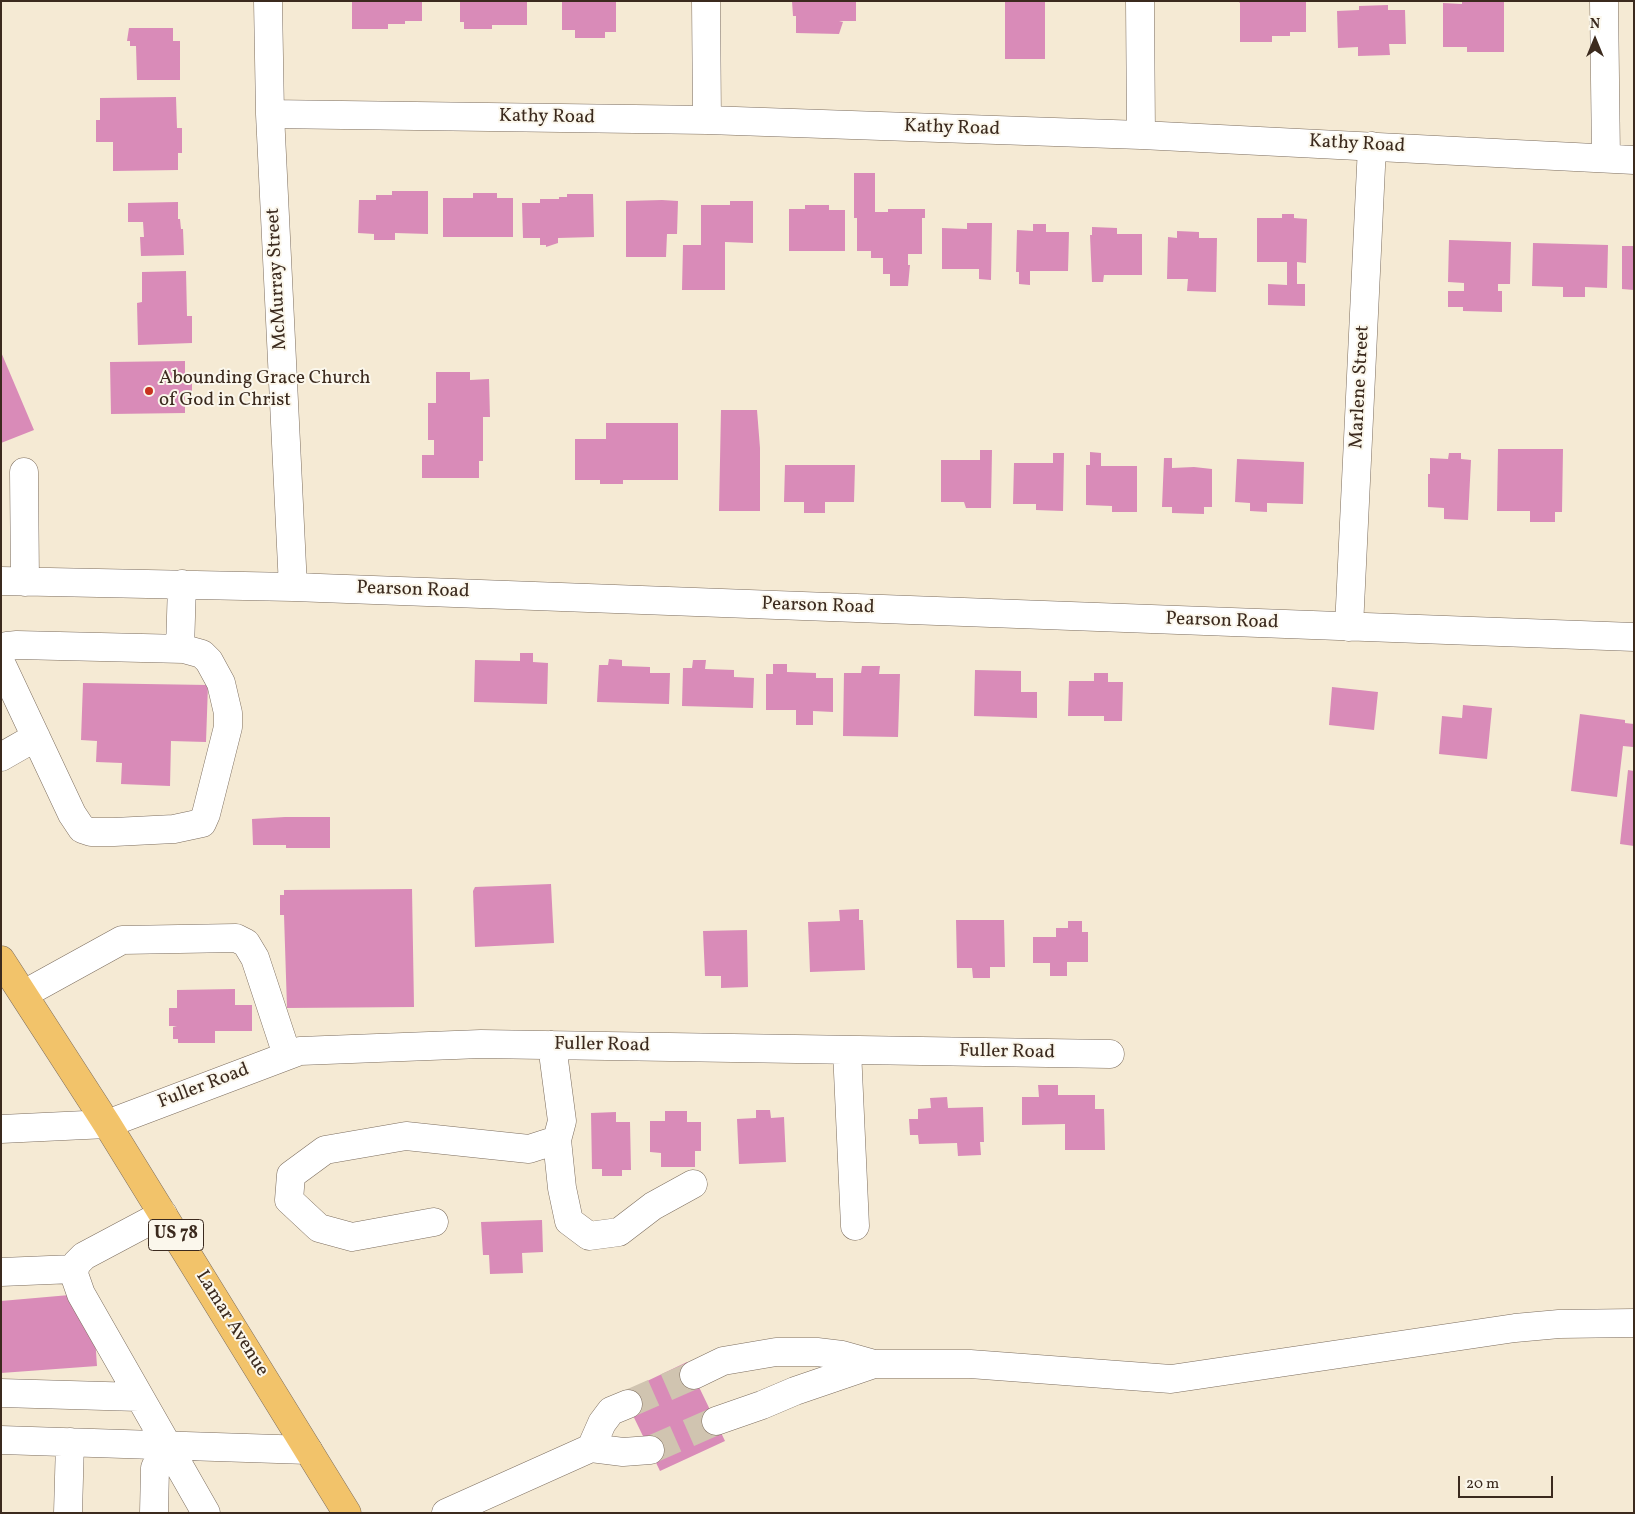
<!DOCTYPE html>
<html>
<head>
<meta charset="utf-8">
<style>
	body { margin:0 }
	#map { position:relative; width:1635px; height:1514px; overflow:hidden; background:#f5ead4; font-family:Vollkorn,serif }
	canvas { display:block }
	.frame { position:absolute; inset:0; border:2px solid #3b2a1e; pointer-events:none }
	.north { position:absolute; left:1570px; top:15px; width:50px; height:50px; -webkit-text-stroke:4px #fbf7ec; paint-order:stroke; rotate:0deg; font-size:14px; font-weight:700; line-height:20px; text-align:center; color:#3b2a1e }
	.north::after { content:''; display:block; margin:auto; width:18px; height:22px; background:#3b2a1e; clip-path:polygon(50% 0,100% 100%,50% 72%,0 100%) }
	.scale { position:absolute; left:1458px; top:1476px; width:95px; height:22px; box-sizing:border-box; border:2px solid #3b2a1e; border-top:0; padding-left:6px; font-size:15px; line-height:18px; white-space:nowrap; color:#3b2a1e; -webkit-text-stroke:4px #fbf7ec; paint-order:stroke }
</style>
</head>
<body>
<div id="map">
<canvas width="1635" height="1514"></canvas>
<div class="frame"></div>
<div class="north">N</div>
<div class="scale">20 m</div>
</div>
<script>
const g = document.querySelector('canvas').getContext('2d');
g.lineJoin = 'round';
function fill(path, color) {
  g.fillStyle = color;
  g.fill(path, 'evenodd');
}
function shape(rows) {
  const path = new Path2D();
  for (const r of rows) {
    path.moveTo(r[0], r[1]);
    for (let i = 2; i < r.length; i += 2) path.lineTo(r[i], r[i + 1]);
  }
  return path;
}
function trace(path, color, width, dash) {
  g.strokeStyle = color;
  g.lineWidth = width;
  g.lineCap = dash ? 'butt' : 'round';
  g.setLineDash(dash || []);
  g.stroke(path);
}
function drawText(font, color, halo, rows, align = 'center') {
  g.font = font + ' Vollkorn,serif';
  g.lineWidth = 4;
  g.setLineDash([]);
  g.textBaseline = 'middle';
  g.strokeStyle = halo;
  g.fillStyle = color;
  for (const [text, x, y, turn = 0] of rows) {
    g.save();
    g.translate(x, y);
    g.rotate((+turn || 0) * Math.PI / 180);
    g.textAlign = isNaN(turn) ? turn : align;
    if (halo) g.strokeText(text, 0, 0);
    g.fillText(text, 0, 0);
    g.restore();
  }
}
fill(shape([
	[352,1,422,1,422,21,405,21,405,24,388,24,388,29,352,29],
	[460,1,527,1,527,25,492,25,492,29,464,29,464,22,460,22],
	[562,1,616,1,616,32,605,32,605,38,575,38,575,30,562,30],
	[792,1,856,1,856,21,839,21,843,22,839,34,796,33,796,16,793,16],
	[1005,1,1045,1,1045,59,1005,59],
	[1238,1,1306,1,1306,32,1290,32,1290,36,1272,36,1272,42,1240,42,1240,3],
	[1462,1,1504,1,1504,52,1467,52,1467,47,1443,47,1443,3,1462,4],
	[1388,5,1388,10,1405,10,1406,44,1389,44,1390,55,1358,56,1358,47,1338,48,1337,11,1359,10,1359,6],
	[129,28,173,28,173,41,180,41,180,80,137,80,136,46,130,46,130,41,127,41],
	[176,97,177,128,182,128,182,153,178,153,178,170,113,171,113,142,96,142,96,120,100,120,100,98],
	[854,173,875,173,875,212,888,212,888,209,925,209,925,218,922,218,922,254,908,254,908,265,910,265,908,286,890,286,890,274,883,274,883,258,871,258,871,251,857,251,857,218,854,218],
	[392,191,428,191,428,234,395,233,395,240,374,240,374,234,358,233,359,200,376,200,376,195,392,195],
	[473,193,497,193,497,198,513,198,513,237,443,237,443,198,473,198],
	[567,194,593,194,594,237,558,238,558,243,546,247,546,245,540,245,540,238,523,238,522,203,540,203,540,199,559,199,559,197,567,197],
	[662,200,678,201,677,234,667,234,666,257,626,257,626,201],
	[730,201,753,201,753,243,725,242,725,290,682,290,683,245,701,245,701,205,730,205],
	[178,202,178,219,180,219,181,229,183,229,184,255,141,256,140,237,144,237,143,222,128,222,128,203],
	[805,205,829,205,829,210,845,210,845,251,789,251,789,209,805,209],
	[1282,214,1294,214,1294,218,1307,219,1306,263,1297,262,1297,284,1305,284,1305,306,1268,305,1268,284,1287,285,1287,262,1257,262,1257,218,1282,218],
	[967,223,992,223,991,280,979,279,979,269,942,269,942,228,967,229],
	[1033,224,1046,224,1046,232,1069,232,1068,271,1030,271,1030,285,1019,284,1019,272,1016,272,1017,230,1033,231],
	[1092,227,1117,228,1117,234,1142,234,1142,275,1104,275,1103,282,1092,282,1090,235,1092,235],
	[1177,231,1199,232,1199,238,1217,238,1216,292,1187,291,1188,279,1167,279,1168,237,1177,238],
	[1449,240,1511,242,1510,284,1498,284,1498,291,1502,291,1502,312,1463,311,1463,307,1448,307,1448,291,1464,291,1464,283,1448,282],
	[1533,243,1608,245,1607,288,1585,287,1585,297,1563,297,1563,287,1532,286],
	[1622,246,1634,246,1634,290,1622,289],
	[186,271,187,316,192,316,192,343,138,345,137,303,142,302,142,272],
	[1,352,34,430,1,443],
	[185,361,185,381,192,381,192,395,185,395,185,413,111,414,110,362],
	[436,372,470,372,470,380,489,379,490,417,483,417,483,461,479,461,479,478,422,478,422,455,434,455,434,440,428,440,428,403,436,403],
	[721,410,757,410,760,448,760,511,719,511],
	[606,423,678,423,678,480,623,480,623,484,600,484,600,480,575,480,575,439,606,439],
	[1498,449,1563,449,1562,512,1555,512,1555,522,1530,522,1530,511,1497,511],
	[980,450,992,450,991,508,966,508,964,502,941,502,941,460,980,460],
	[1090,452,1101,453,1101,466,1137,466,1137,512,1112,512,1112,506,1086,505,1086,465,1090,465],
	[1053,453,1064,453,1063,511,1036,510,1036,504,1013,504,1014,463,1053,463],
	[1449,453,1461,453,1461,459,1471,460,1468,520,1444,519,1444,508,1428,507,1428,474,1430,474,1430,458,1448,459],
	[1164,458,1172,458,1172,468,1194,467,1212,469,1212,507,1204,507,1204,514,1172,513,1172,507,1162,507],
	[1237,459,1304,462,1303,504,1267,503,1267,512,1250,511,1250,503,1235,502],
	[785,465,855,465,854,502,825,502,825,513,804,513,804,502,784,502],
	[520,653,533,653,533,662,548,663,547,704,474,702,475,660,520,661],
	[609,659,622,660,622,666,650,667,650,673,670,673,669,704,597,702,599,665,608,665],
	[693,660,706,660,705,669,734,670,734,677,754,678,753,708,682,706,683,668,692,668],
	[773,664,787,664,787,672,816,673,816,678,833,678,833,712,813,711,813,725,796,725,796,710,766,710,766,674,773,674],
	[862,666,880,666,879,674,900,674,898,737,843,736,844,673,861,673],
	[975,670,1021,671,1021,692,1037,692,1037,718,974,716],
	[1094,673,1108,673,1108,682,1123,682,1122,721,1104,721,1104,716,1068,716,1069,681,1094,681],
	[83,683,208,685,206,742,171,741,170,786,121,784,122,763,96,762,97,741,81,740],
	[1332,687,1378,692,1374,730,1329,725],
	[1463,705,1492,708,1487,759,1439,754,1442,716,1462,718],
	[1580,714,1625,720,1625,723,1634,724,1633,747,1623,746,1617,797,1571,791],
	[1628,770,1634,771,1634,846,1620,844],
	[285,817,330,817,330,848,286,848,286,845,253,845,252,819],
	[551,884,554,943,475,947,473,891,475,887],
	[412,889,414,1007,287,1008,284,915,280,915,280,895,284,895,284,890],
	[859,909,859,920,863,920,865,970,810,972,808,922,840,921,839,910],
	[956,920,1004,920,1005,967,990,967,990,978,973,978,972,968,957,968],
	[1068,921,1082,921,1082,932,1088,932,1088,962,1067,962,1067,976,1050,976,1050,963,1033,963,1033,937,1056,937,1056,928,1068,928],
	[747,930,748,987,721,988,721,976,705,976,703,931],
	[235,989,235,1005,252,1005,252,1031,215,1031,215,1043,178,1043,178,1039,173,1039,173,1027,177,1026,169,1026,169,1008,177,1008,177,990],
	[1038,1085,1058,1085,1058,1095,1095,1095,1095,1109,1104,1109,1105,1150,1065,1150,1065,1124,1022,1125,1022,1097,1039,1097],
	[947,1097,948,1108,983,1107,984,1142,980,1142,981,1155,958,1156,957,1143,919,1144,918,1135,910,1135,909,1119,918,1119,918,1109,931,1108,930,1098],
	[756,1110,770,1110,771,1118,784,1117,786,1162,739,1164,737,1119,756,1118],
	[665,1111,687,1111,687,1122,701,1122,701,1151,695,1151,695,1167,661,1167,661,1153,650,1152,650,1121,665,1121],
	[616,1112,616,1122,630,1122,631,1170,622,1170,622,1176,602,1176,602,1169,592,1169,591,1113],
	[542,1220,543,1252,522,1253,523,1273,490,1274,489,1255,483,1255,481,1222],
	[81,1294,92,1294,97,1366,1,1373,1,1301],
	[687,1362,725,1441,660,1471,622,1393]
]), '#d98bb8');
trace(shape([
	[628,1404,694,1375],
	[650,1450,716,1421]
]), '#d0c4b0', 28, [28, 14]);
const minor = shape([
	[268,1,270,114,293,587],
	[706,1,707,120],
	[1140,1,1141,135],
	[1604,1,1606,158],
	[270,114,707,120,1141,135,1634,160],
	[24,472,25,582],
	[1,581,293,587,1634,637],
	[1349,627,1372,146],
	[180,649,182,584],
	[1,651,7,646,17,645,184,649,202,654,209,661,221,683,228,713,228,727,206,814,202,823,174,829,114,832,91,832,82,829,72,814,1,663],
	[1,757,36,737],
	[24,994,122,940,236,938,246,943,255,958,287,1055],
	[847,1050,855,1226],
	[1,1129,107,1124,300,1051,481,1044,1110,1054],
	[557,1140,562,1188,569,1221,589,1236,619,1232,653,1206,693,1184],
	[163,1214,84,1256,76,1264,74,1274,81,1294,206,1513],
	[434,1222,352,1237,319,1228,289,1200,291,1175,325,1150,406,1136,529,1149,557,1140,562,1121,552,1045],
	[1,1272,74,1269],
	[694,1375,723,1361,776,1352,817,1352,842,1355,874,1364],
	[1,1393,139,1397],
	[716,1421,762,1405,795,1391,874,1364,970,1364,1171,1379,1515,1328,1559,1324,1634,1323],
	[1,1440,308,1450],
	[591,1448,602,1423,611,1411,628,1404],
	[68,1513,70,1442],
	[154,1513,155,1468,165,1445],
	[446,1513,591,1448,623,1452,650,1450]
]);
const highway = shape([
	[1,960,107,1124,347,1513]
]);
trace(minor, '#7c6d5e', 29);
trace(highway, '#7c6d5e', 29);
trace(minor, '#fff', 28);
trace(highway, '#f2c36a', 28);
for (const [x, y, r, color] of [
	[149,391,5,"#c8321e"]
]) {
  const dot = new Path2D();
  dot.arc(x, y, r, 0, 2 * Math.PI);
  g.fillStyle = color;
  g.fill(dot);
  trace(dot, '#fbf7ec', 2);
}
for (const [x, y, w] of [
	[176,1235,55]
]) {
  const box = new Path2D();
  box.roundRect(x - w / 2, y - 15.5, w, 31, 4);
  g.fillStyle = '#fbf7ec';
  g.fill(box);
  trace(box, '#3b2a1e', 1);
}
drawText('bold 18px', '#3b2a1e', null, [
	["US 78",176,1235]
]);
drawText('19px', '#3b2a1e', '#fbf7ec', [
	["Kathy Road",547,118,1],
	["Kathy Road",952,129,2],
	["Kathy Road",1357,145,3],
	["McMurray Street",278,279,-93],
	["Marlene Street",1361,387,-87],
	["Pearson Road",413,591,2],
	["Pearson Road",818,607,2],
	["Pearson Road",1222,622,2],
	["Fuller Road",602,1046,1],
	["Fuller Road",1007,1053,1],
	["Fuller Road",204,1087,-21],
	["Lamar Avenue",231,1324,58]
]);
drawText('19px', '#3b2a1e', '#fbf7ec', [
	["Abounding Grace Church",159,380],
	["of God in Christ",159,402]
], 'left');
</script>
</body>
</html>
